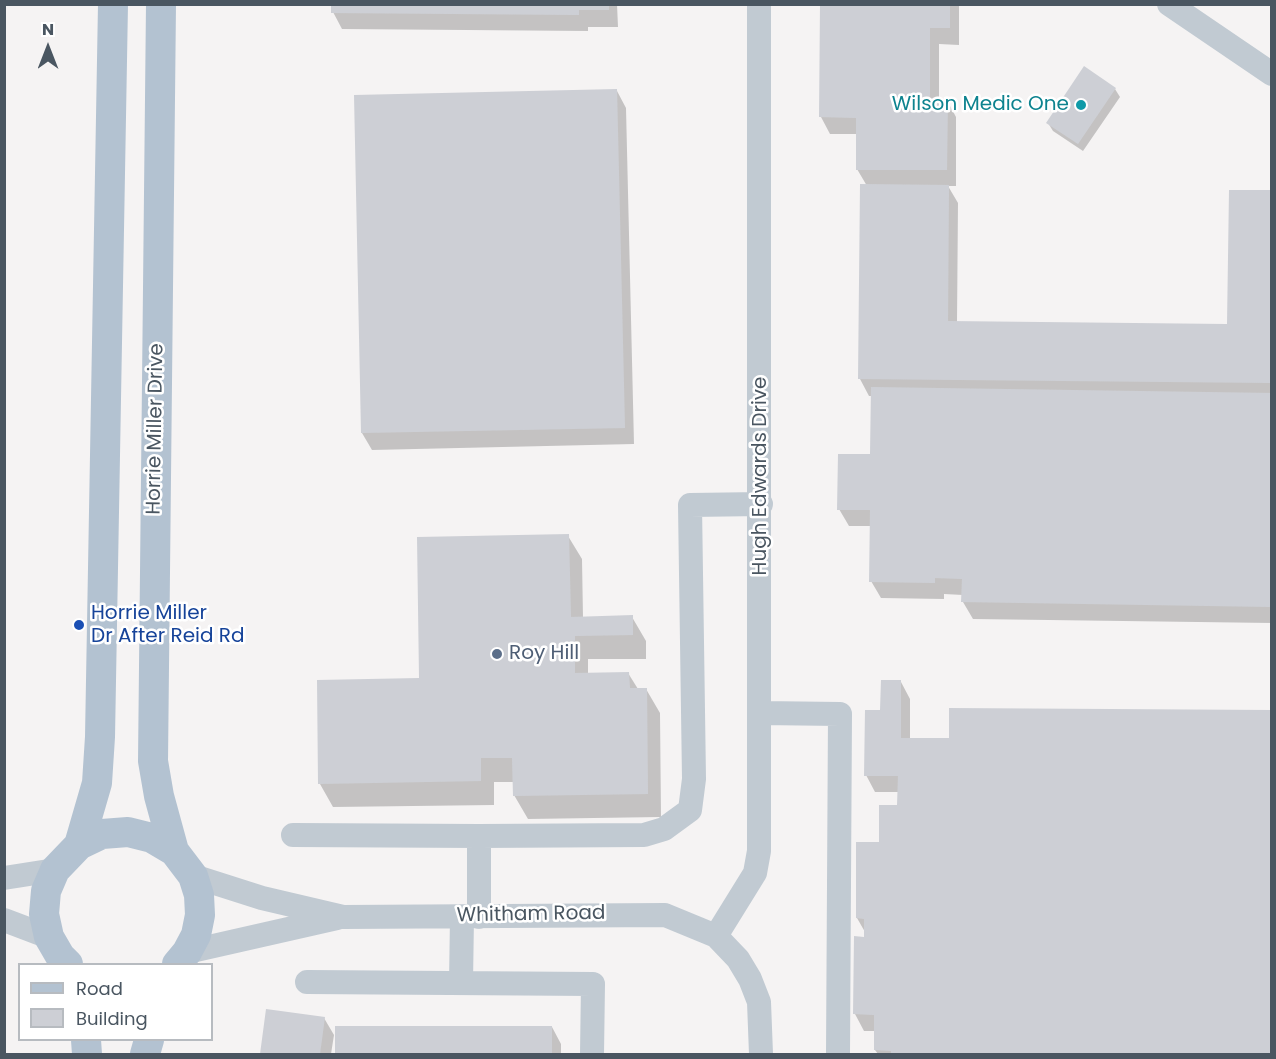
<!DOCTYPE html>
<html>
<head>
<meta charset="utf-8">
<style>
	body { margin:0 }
	#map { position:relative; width:1276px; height:1059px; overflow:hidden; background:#f5f3f3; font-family:Poppins,sans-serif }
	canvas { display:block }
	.frame { position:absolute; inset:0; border:6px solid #4a5661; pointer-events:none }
	.legend { position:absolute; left:18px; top:963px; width:195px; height:78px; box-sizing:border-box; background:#fff; border:2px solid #b7bbc0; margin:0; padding:8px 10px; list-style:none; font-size:18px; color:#4a5661 }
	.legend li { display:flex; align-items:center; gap:12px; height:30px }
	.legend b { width:30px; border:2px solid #b7bbc0 }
	.north { position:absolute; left:18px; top:18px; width:60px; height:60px; -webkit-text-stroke:4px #fff; paint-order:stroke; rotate:0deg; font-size:16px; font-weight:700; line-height:24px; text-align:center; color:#4a5661 }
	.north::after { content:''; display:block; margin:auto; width:21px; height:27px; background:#4a5661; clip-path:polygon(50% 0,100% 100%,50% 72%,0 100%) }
</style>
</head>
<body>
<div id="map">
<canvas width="1276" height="1059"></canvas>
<div class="frame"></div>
<ul class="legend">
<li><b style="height:8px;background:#b3c2d1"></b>Road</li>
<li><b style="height:16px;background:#cdcfd5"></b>Building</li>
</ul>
<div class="north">N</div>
</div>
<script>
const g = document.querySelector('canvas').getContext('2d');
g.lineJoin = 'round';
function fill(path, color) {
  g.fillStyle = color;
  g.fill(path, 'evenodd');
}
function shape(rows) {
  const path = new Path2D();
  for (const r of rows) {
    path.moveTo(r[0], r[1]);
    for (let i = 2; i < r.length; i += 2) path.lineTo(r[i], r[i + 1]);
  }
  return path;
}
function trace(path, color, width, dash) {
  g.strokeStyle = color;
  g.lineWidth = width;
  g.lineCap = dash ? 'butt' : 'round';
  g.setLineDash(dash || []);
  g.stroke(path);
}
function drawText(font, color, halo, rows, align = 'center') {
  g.font = font + ' Poppins,sans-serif';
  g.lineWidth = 5;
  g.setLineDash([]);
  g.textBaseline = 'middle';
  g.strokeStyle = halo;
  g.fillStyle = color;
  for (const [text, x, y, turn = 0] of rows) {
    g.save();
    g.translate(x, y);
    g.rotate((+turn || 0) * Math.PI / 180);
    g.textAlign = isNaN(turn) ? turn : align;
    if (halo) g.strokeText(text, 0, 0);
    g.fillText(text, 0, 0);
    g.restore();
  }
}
fill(shape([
	[333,4,617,4,618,27,588,27,588,31,342,29,333,12],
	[821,4,959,4,959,45,939,44,939,100,947,100,956,117,956,186,948,186,958,203,957,322,1229,325,1272,192,1272,623,973,619,963,602,963,595,944,594,944,599,881,598,871,581,871,526,849,526,839,509,872,455,872,396,869,396,860,379,867,186,857,169,857,134,830,134,821,117],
	[1115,89,1120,97,1083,151,1053,131,1048,123],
	[617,91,626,108,634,444,372,450,362,433,355,97],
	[568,536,582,559,583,618,632,617,646,641,646,659,588,659,588,674,628,673,638,689,646,689,660,713,661,817,528,819,514,795,514,782,494,782,494,805,333,807,320,784,421,679],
	[901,682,910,699,910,739,950,739,1272,712,1272,1054,878,1054,875,1050,876,1031,864,1031,855,1014,865,938,865,932,857,918,880,844,899,807,899,792,875,792,866,775,882,711],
	[268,1011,324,1018,334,1035,331,1054,261,1054],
	[337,1027,552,1027,561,1044,561,1054,337,1054]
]), '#0003');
fill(shape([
	[331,4,609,4,609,10,579,10,579,15,331,13],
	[820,4,950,4,950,28,930,28,930,98,948,99,947,170,856,170,856,118,819,117],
	[1084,66,1116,88,1078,144,1046,123],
	[617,89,625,428,361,433,354,95],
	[860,184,949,185,948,321,1227,324,1229,190,1272,190,1272,383,858,379],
	[871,387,1272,393,1272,607,961,602,962,579,935,578,935,583,869,582,870,510,837,510,838,454,870,454],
	[569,534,571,617,633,615,633,635,575,636,575,673,629,672,630,688,647,688,648,794,513,796,512,758,481,758,481,781,318,784,317,680,419,678,417,537],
	[881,680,901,680,901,738,949,738,949,708,1272,710,1270,1054,891,1054,891,1051,874,1050,874,1015,853,1014,854,936,864,937,864,919,856,918,856,842,879,842,879,805,897,805,898,776,864,776,865,710,880,710],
	[266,1009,325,1017,320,1054,260,1054],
	[335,1026,552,1026,552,1054,335,1054]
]), '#cdcfd5');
trace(shape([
	[1169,4,1272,74],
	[761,713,840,714,838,1054],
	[293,835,479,836,479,917],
	[479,836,644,835,664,829,690,810,694,779,690,505,761,504],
	[193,876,262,898,343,917,665,915,716,936,738,959,750,979,759,1002,761,1054],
	[4,878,55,870],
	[4,920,49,937],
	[716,936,755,873,759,851,759,4],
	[187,952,337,918],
	[307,982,593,984,592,1054],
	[461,983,462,917]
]), '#c1cad2', 24);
trace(shape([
	[161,4,153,761,159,796,174,851],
	[79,845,97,783,100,737,113,4],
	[68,964,60,956,49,937,44,914,46,891,55,870,79,845,102,834,128,832,152,838,174,851,193,876,199,895,200,915,196,935,187,952,177,964],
	[86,1040,87,1054],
	[145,1054,149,1040]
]), '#b3c2d1', 30);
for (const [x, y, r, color] of [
	[1081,105,6,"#0f9aa8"],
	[79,625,6,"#1a4fb4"],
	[497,654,6,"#5c6f8a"]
]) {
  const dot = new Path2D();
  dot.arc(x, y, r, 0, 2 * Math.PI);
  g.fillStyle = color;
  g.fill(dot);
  trace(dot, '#fff', 2);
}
drawText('20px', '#0d838f', '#fff', [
	["Wilson Medic One",1069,105]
], 'right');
drawText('20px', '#4a5661', '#fff', [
	["Horrie Miller Drive",156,429,-89],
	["Hugh Edwards Drive",761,476,-90],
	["Whitham Road",531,915,-1]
]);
drawText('20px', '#164399', '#fff', [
	["Horrie Miller",91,614],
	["Dr After Reid Rd",91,637]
], 'left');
drawText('20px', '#4e5e75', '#fff', [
	["Roy Hill",509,654]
], 'left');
</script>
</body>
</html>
